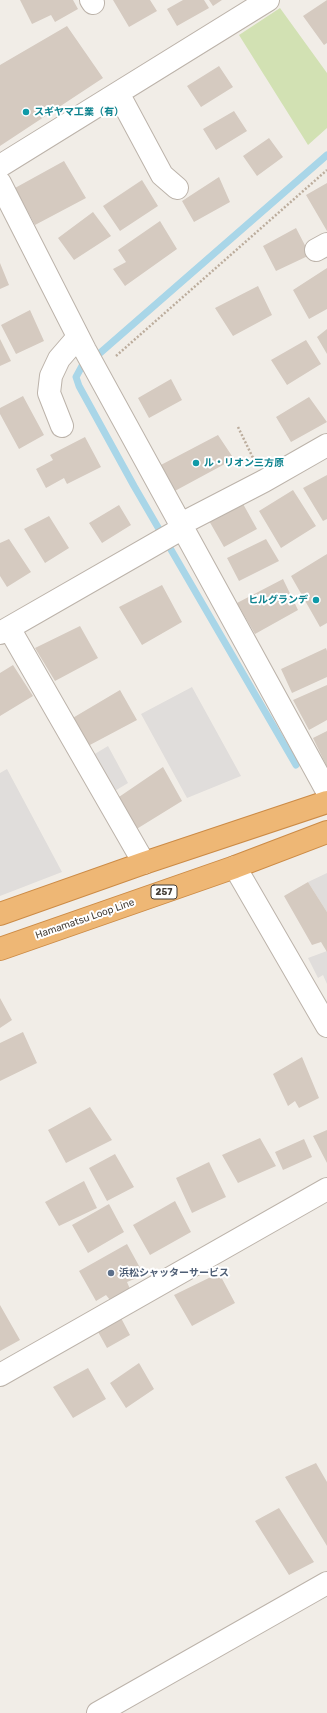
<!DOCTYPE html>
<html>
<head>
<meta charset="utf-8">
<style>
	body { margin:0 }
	canvas { display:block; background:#f1ede7 }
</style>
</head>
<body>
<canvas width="327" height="1713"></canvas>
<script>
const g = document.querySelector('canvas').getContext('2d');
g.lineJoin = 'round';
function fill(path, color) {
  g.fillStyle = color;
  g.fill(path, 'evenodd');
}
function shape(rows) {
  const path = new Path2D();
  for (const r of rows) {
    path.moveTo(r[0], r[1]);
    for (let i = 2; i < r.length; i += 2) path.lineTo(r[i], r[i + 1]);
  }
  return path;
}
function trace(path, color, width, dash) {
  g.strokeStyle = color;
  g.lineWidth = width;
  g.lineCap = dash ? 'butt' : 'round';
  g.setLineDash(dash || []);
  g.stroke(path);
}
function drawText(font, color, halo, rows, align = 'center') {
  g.font = font + ' Rubik,"Noto Sans JP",sans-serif';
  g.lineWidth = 4;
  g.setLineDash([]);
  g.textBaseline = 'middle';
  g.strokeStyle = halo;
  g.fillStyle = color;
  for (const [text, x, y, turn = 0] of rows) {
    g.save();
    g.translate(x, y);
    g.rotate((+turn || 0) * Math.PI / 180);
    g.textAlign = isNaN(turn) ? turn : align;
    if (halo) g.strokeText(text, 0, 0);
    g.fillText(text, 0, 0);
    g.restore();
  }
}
fill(shape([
	[280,8,327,73,327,128,308,145,239,35]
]), '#d2e1b3');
fill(shape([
	[192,687,241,776,187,798,141,714],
	[108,746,128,783,113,792,93,755],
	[7,769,62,872,0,896,0,773],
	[327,873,327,912,308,882],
	[327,951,327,984,323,975,318,978,308,958]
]), '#e0dddb');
trace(shape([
	[296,765,134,486,79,386,76,377,82,366,100,353,327,155]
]), '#a9d6e8', 7);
fill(shape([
	[20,0,73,0,78,9,55,22,51,15,32,24],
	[113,0,150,0,157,11,129,27],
	[183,0,204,0,209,8,177,26,167,9],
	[209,0,222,0,213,6],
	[327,0,327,43,324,45,303,16],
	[67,26,103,78,0,146,0,65],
	[219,66,233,87,201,107,187,86],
	[234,111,247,131,216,150,203,129],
	[269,138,283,157,257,176,243,156],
	[64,161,86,198,35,225,15,188],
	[219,177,230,202,194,222,182,201],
	[142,180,158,206,120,231,103,206],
	[327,183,327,231,306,195],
	[93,212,111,236,74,260,58,238],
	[160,221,177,249,125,286,113,269,126,262,118,250],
	[296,228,310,255,276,271,263,246],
	[0,263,9,285,0,289],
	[327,268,327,309,309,319,293,290],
	[258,286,272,315,233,336,215,308],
	[30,310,44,341,16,354,1,325],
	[327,329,327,354,317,337],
	[0,339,11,361,0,366],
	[306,340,321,364,287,385,271,360],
	[171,379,182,400,149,418,138,398],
	[23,396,44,435,19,449,0,414,0,408],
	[309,397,327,422,291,442,276,417],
	[218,435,234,459,173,492,157,467],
	[85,437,101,467,67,484,64,478,46,488,36,469,53,460,50,455],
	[327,475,327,519,323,521,303,488],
	[293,490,316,526,281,548,259,511],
	[242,502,257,529,224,547,208,519],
	[119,505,131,525,102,543,89,523],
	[49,516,69,548,45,563,24,529],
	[9,539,31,572,7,587,0,576,0,543],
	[266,539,279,561,239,581,227,558],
	[327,554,327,623,320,627,291,576],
	[283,579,298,610,255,634,237,603],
	[162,585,182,622,142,645,119,607],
	[80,626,98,658,55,681,35,648],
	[326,648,327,651,327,677,292,693,281,669],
	[13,665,33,696,0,716,0,673],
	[327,685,327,720,309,730,293,700],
	[120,690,137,720,88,746,71,719],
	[327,731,327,767,313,738],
	[163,767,182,801,135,830,116,799],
	[308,882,327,912,327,952,321,942,312,945,284,896],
	[0,998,12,1020,0,1028],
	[23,1032,37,1063,0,1081,0,1043],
	[302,1057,319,1098,299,1108,295,1101,288,1106,273,1074],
	[90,1107,112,1140,66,1163,48,1130],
	[327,1130,327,1163,313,1136],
	[260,1138,276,1166,238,1183,222,1155],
	[304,1139,312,1157,283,1170,275,1152],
	[115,1154,134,1187,107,1201,89,1168],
	[209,1162,226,1197,192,1213,176,1178],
	[84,1181,97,1208,59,1226,45,1202],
	[175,1201,191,1232,150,1255,133,1225],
	[109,1204,124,1232,88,1253,72,1225],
	[127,1244,144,1275,127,1282,130,1289,110,1300,106,1295,96,1301,79,1271],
	[219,1273,235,1303,192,1326,174,1295],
	[0,1305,20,1340,0,1351],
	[121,1318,130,1335,107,1348,97,1330],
	[139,1363,154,1389,126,1408,110,1383],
	[88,1368,106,1399,73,1418,53,1387],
	[316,1463,327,1482,327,1546,285,1477],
	[279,1508,314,1562,289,1575,255,1521]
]), '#d5cac0');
const minor = shape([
	[91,0,93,3],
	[118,93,162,175,177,188],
	[0,166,268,0],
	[0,183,85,350,327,791],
	[316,250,327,244],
	[62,426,49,393,51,376,59,359,78,337],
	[181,524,264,481,327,445],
	[9,628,144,863],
	[0,633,183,528],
	[235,867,327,1026],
	[0,1375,327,1189],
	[98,1713,327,1583]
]);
const highway = shape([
	[0,914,144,863,327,802],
	[0,949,235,867,327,832]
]);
trace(minor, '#bcb3aa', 24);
trace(highway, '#cc8b46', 24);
trace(shape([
	[116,356,327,170],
	[238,427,254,460]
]), '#bcad9d', 2.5, [2, 2]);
trace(minor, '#fff', 22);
trace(highway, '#eeb775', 22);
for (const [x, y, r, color] of [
	[26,112,4,"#0f9aa8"],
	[196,463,4,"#0f9aa8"],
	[316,600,4,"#0f9aa8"],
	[111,1273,4,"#5c6f8a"]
]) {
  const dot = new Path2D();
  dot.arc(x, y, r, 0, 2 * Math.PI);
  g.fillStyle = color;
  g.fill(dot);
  trace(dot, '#fff', 1.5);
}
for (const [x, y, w] of [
	[164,892,26]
]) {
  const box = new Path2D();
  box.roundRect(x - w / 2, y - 7, w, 14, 3);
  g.fillStyle = '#fff';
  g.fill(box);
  trace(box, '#433d36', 1);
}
drawText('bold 9px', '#433d36', null, [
	["257",164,892]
]);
drawText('bold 10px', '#0d838f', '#fff', [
	["スギヤマ工業（有）",34,112],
	["ル・リオン三方原",204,463],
	["ヒルグランデ",308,600,"right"]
], 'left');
drawText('10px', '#433d36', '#fff', [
	["Hamamatsu Loop Line",85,919,-19]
]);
drawText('bold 10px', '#4e5e75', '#fff', [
	["浜松シャッターサービス",119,1273]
], 'left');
</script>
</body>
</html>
